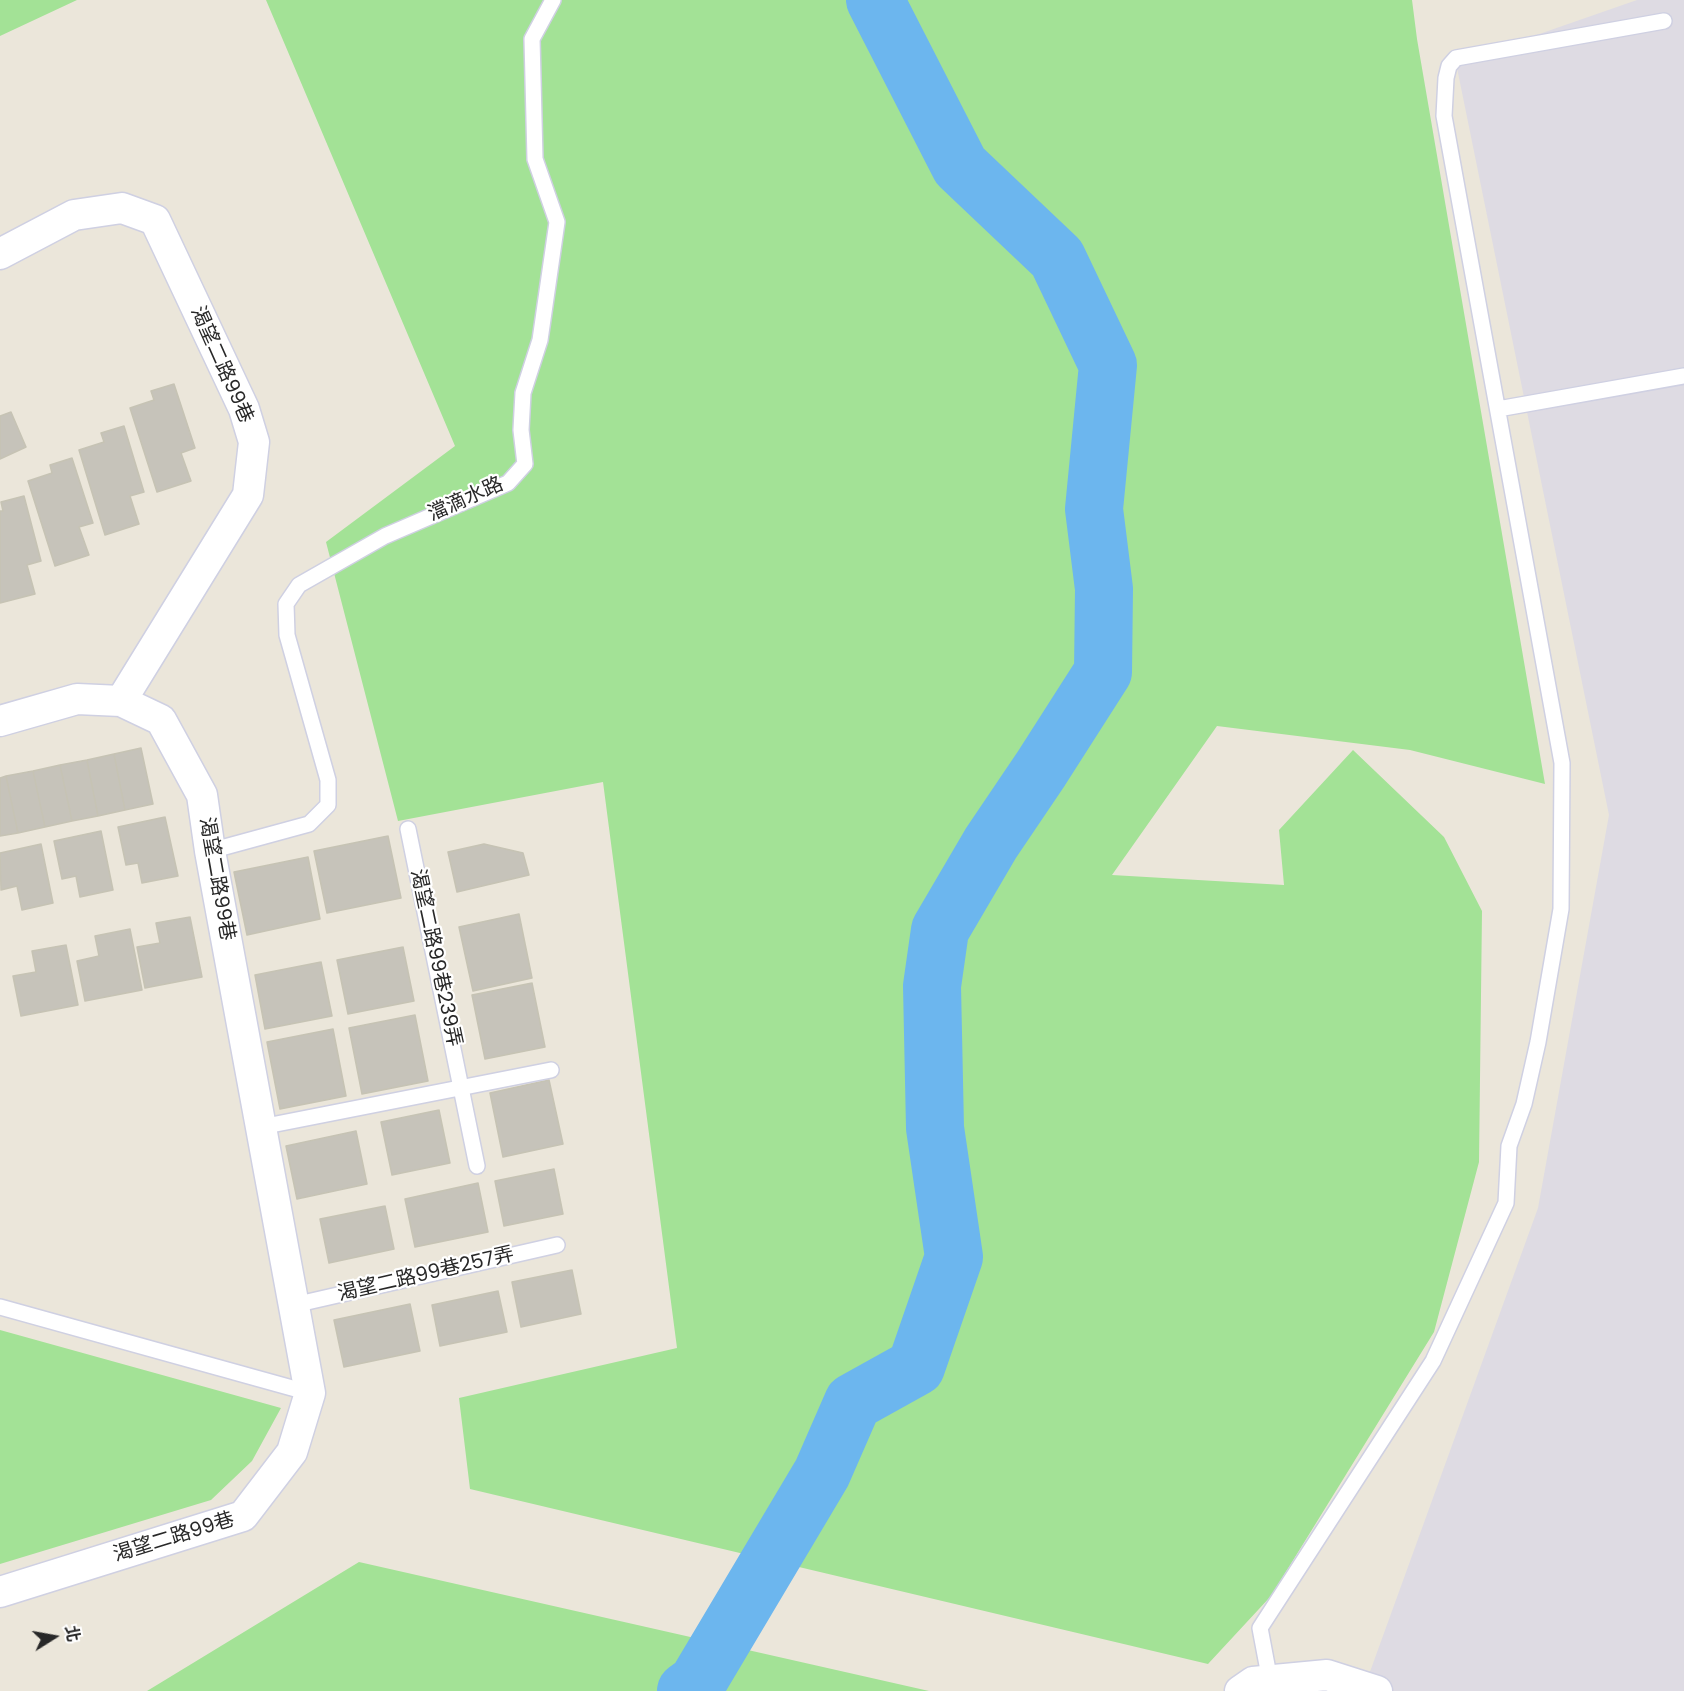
<!DOCTYPE html>
<html>
<head>
<meta charset="utf-8">
<style>
	body { margin:0 }
	#map { position:relative; width:1684px; height:1691px; overflow:hidden; background:#ebe6da; font-family:Poppins,"Noto Sans TC",sans-serif }
	canvas { display:block }
	.north { position:absolute; left:24px; top:1607px; width:60px; height:60px; -webkit-text-stroke:4px #fff; paint-order:stroke; rotate:79deg; font-size:16px; font-weight:700; line-height:24px; text-align:center; color:#282828 }
	.north::after { content:''; display:block; margin:auto; width:21px; height:27px; background:#282828; clip-path:polygon(50% 0,100% 100%,50% 72%,0 100%) }
</style>
</head>
<body>
<div id="map">
<canvas width="1684" height="1691"></canvas>
<div class="north">北</div>
</div>
<script>
const g = document.querySelector('canvas').getContext('2d');
g.lineJoin = 'round';
function fill(path, color) {
  g.fillStyle = color;
  g.fill(path, 'evenodd');
}
function shape(rows) {
  const path = new Path2D();
  for (const r of rows) {
    path.moveTo(r[0], r[1]);
    for (let i = 2; i < r.length; i += 2) path.lineTo(r[i], r[i + 1]);
  }
  return path;
}
function trace(path, color, width, dash) {
  g.strokeStyle = color;
  g.lineWidth = width;
  g.lineCap = dash ? 'butt' : 'round';
  g.setLineDash(dash || []);
  g.stroke(path);
}
function drawText(font, color, halo, rows, align = 'center') {
  g.font = font + ' Poppins,"Noto Sans TC",sans-serif';
  g.lineWidth = 4.5;
  g.setLineDash([]);
  g.textBaseline = 'middle';
  g.strokeStyle = halo;
  g.fillStyle = color;
  for (const [text, x, y, turn = 0] of rows) {
    g.save();
    g.translate(x, y);
    g.rotate((+turn || 0) * Math.PI / 180);
    g.textAlign = isNaN(turn) ? turn : align;
    if (halo) g.strokeText(text, 0, 0);
    g.fillText(text, 0, 0);
    g.restore();
  }
}
fill(shape([
	[1637,0,1684,0,1684,1691,1363,1691,1538,1208,1609,815,1456,63]
]), '#dedbe3');
fill(shape([
	[0,0,77,0,0,36],
	[266,0,1412,0,1417,39,1545,784,1410,750,1217,726,1112,875,1284,885,1279,830,1353,750,1444,837,1482,911,1479,1162,1434,1332,1271,1596,1208,1664,470,1489,459,1398,677,1348,603,782,398,821,326,542,455,446],
	[0,1330,281,1408,252,1461,211,1500,0,1564],
	[359,1562,929,1691,147,1691]
]), '#a3e296');
trace(shape([
	[686,1691,697,1683,822,1473,853,1402,916,1367,954,1257,935,1128,932,986,940,930,991,843,1041,769,1103,672,1104,589,1094,509,1108,365,1057,258,960,166,875,0]
]), '#6cb6ee', 58);
const building = shape([
	[174,384,195,448,181,453,191,481,157,492,130,408,154,400,151,391,174,384],
	[11,412,26,447,0,459,0,416,11,412],
	[124,426,144,492,130,496,139,524,105,535,79,450,104,442,101,433,124,426],
	[72,458,93,523,79,527,89,555,55,566,28,481,52,473,50,465,72,458],
	[24,496,41,561,27,565,35,594,0,603,0,511,3,511,1,502,24,496],
	[141,748,153,804,125,810,114,754,141,748],
	[114,754,125,810,98,816,87,760,114,754],
	[87,760,98,816,72,821,60,765,87,760],
	[60,765,72,821,45,827,33,771,60,765],
	[33,771,45,827,18,833,6,776,33,771],
	[6,776,18,833,0,836,0,778,6,776],
	[165,817,178,876,142,883,138,863,126,865,118,827,165,817],
	[101,831,113,890,80,897,76,876,62,879,54,841,101,831],
	[388,836,401,898,327,913,314,851,388,836],
	[41,844,53,903,22,910,17,886,1,890,0,853,41,844],
	[484,844,523,853,529,875,457,892,448,852,484,844],
	[308,857,320,919,247,935,234,872,308,857],
	[519,914,532,978,473,991,459,927,519,914],
	[190,917,202,977,145,988,137,947,160,943,156,923,190,917],
	[130,929,142,990,85,1001,77,961,99,956,95,936,130,929],
	[66,945,78,1005,21,1016,13,976,36,972,32,951,66,945],
	[403,947,414,1001,348,1014,337,960,403,947],
	[321,962,332,1016,265,1029,255,975,321,962],
	[532,983,545,1047,485,1059,472,995,532,983],
	[415,1015,428,1081,362,1094,349,1028,415,1015],
	[333,1029,346,1096,280,1109,267,1042,333,1029],
	[549,1080,563,1144,503,1157,490,1093,549,1080],
	[439,1110,450,1163,392,1175,381,1122,439,1110],
	[356,1131,367,1184,297,1199,286,1146,356,1131],
	[554,1169,563,1214,504,1226,495,1181,554,1169],
	[478,1183,488,1232,415,1247,405,1199,478,1183],
	[385,1206,394,1249,329,1263,320,1219,385,1206],
	[572,1270,581,1314,521,1327,512,1282,572,1270],
	[498,1291,507,1332,440,1346,432,1305,498,1291],
	[410,1304,420,1351,344,1367,334,1320,410,1304]
]);
fill(building, '#c6c3ba');
trace(building, '#c6c3b4', 1.5);
const service = shape([
	[1498,409,1684,376],
	[408,829,477,1166],
	[210,851,309,824,328,805,328,780,287,635,286,604,299,585,385,536,508,483,525,464,521,430,523,393,540,340,557,222,535,159,532,39,553,0],
	[261,1127,551,1070],
	[294,1305,557,1245],
	[0,1307,310,1393],
	[1270,1681,1260,1628,1433,1361,1506,1203,1509,1146,1524,1104,1538,1042,1561,909,1562,763,1444,116,1446,78,1449,66,1456,58,1664,21]
]);
const minor = shape([
	[0,254,74,215,122,208,155,220,244,409,254,442,248,495,121,701],
	[0,721,77,699,121,701,161,720,202,795,210,851,310,1393,292,1452,243,1516,0,1592],
	[1240,1691,1253,1682,1327,1675,1377,1691]
]);
trace(service, '#cfd0e2', 18);
trace(minor, '#cfd0e2', 33);
trace(service, '#fff', 15);
trace(minor, '#fff', 30);
drawText('20px', '#282828', '#fff', [
	["渴望二路99巷",221,365,66],
	["澢滴水路",466,500,-24],
	["渴望二路99巷",216,879,80],
	["渴望二路99巷239弄",435,958,78],
	["渴望二路99巷257弄",426,1275,-13],
	["渴望二路99巷",174,1538,-17]
]);
</script>
</body>
</html>
